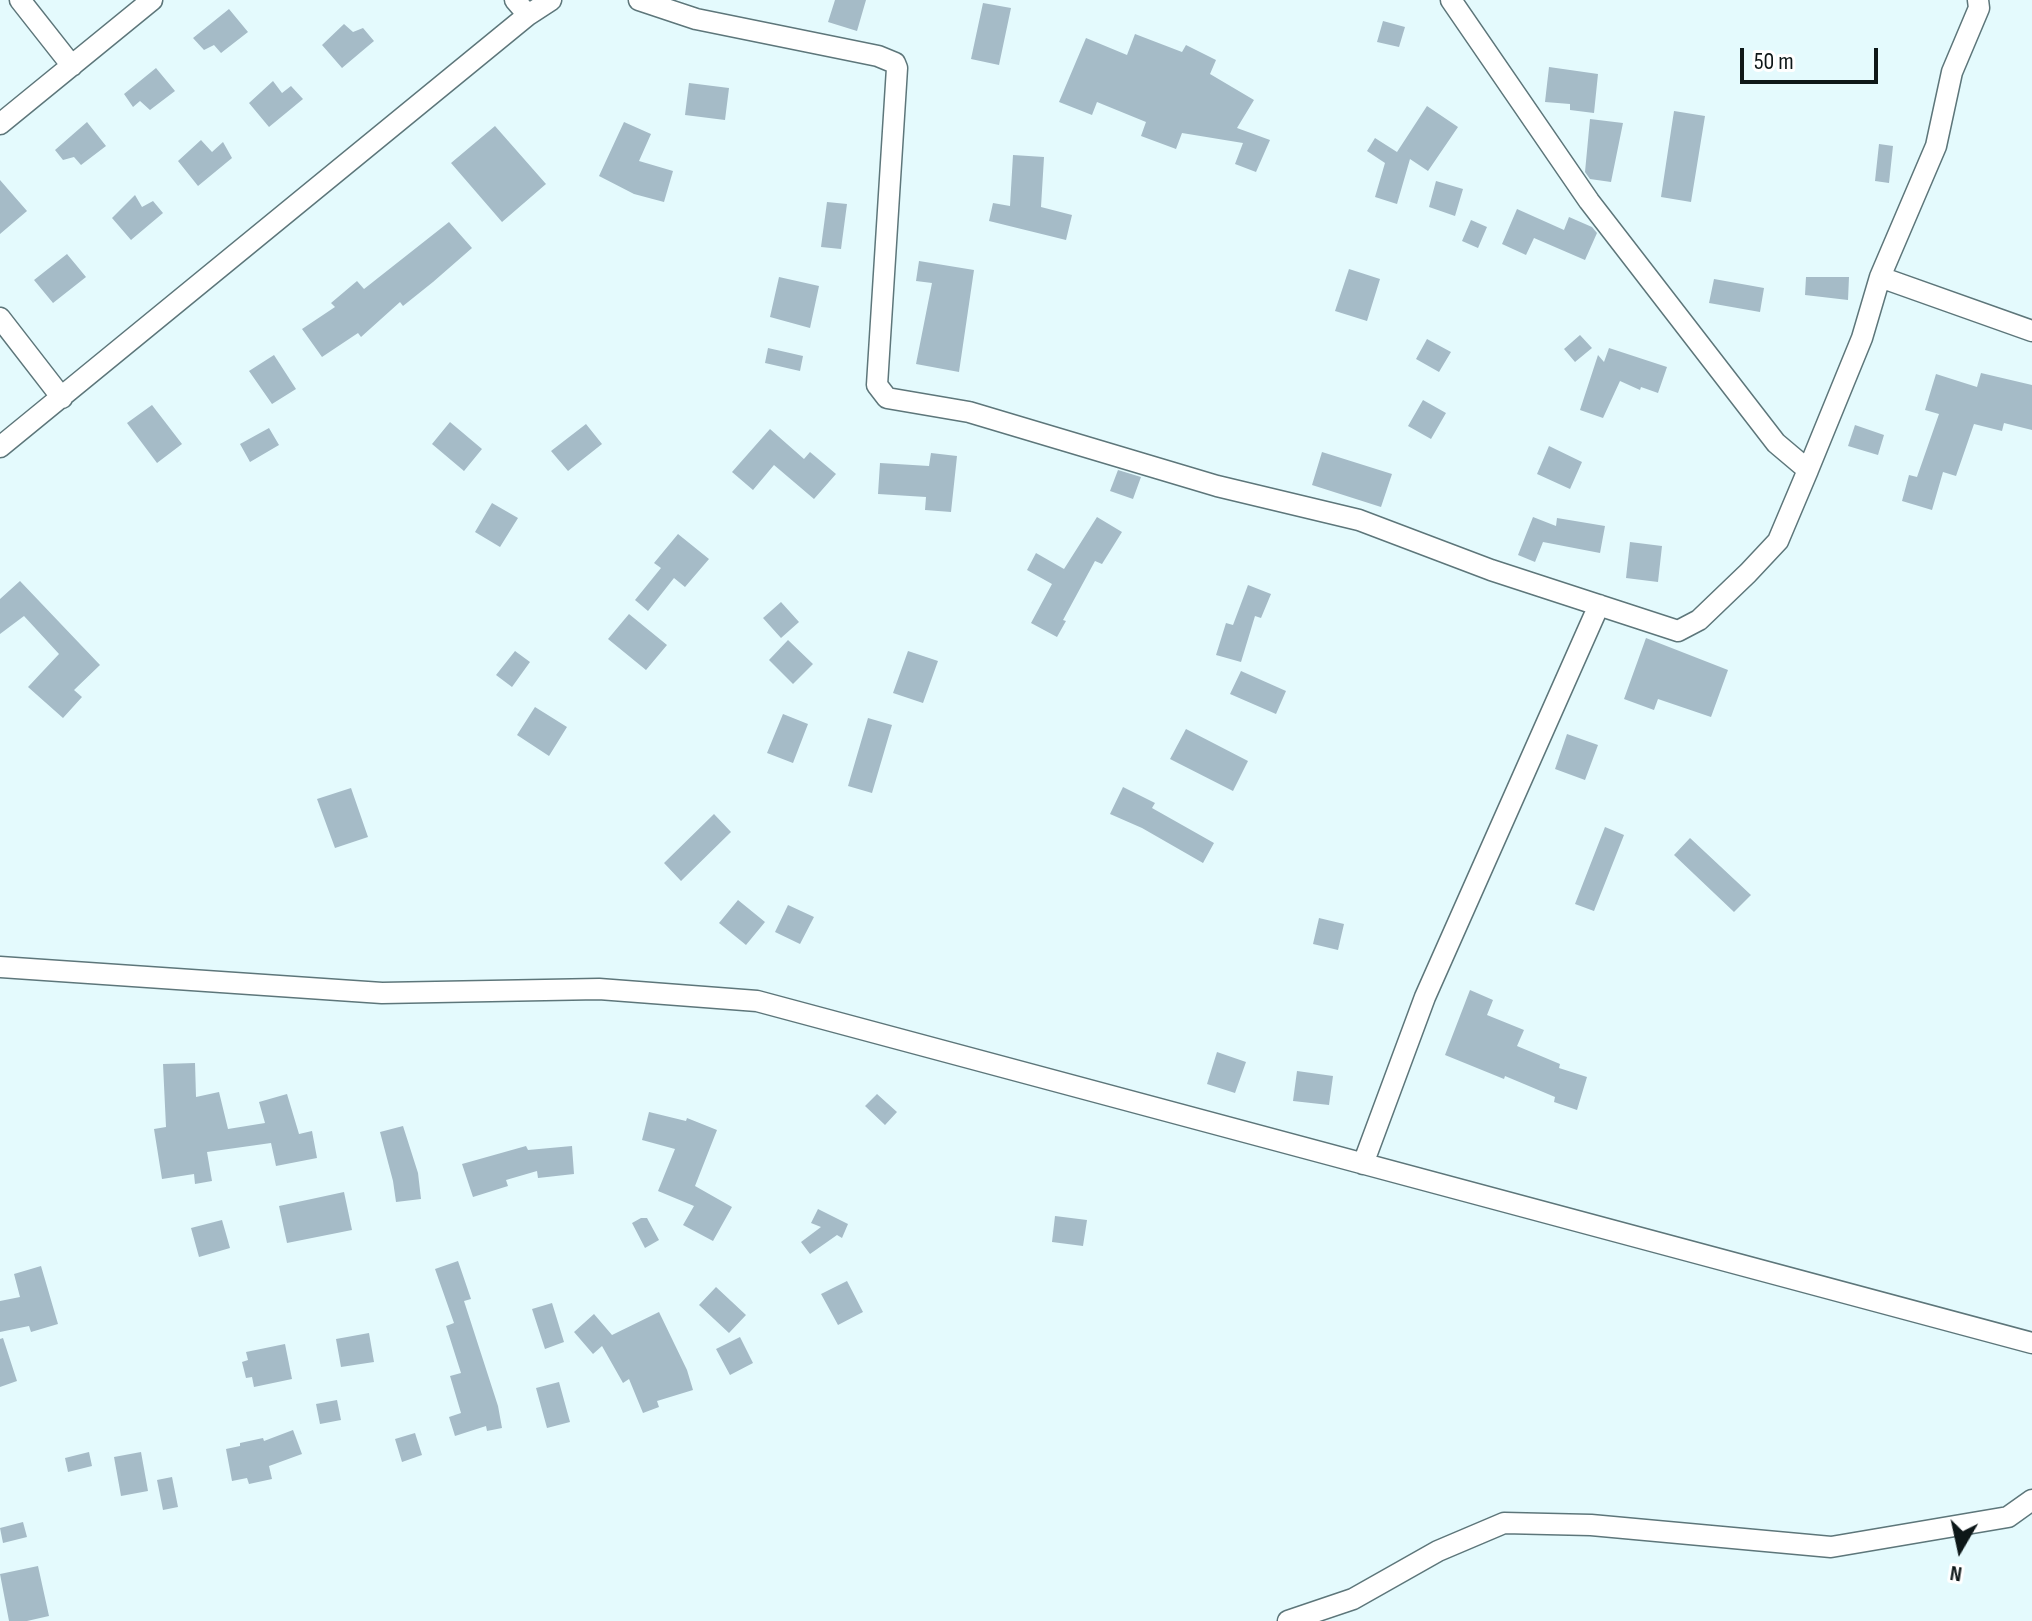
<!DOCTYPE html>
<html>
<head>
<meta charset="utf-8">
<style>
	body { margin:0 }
	#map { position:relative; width:2032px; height:1621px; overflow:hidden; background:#e4fafd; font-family:"Sofia Sans Condensed",sans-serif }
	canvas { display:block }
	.north { position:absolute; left:1920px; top:1509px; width:80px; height:80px; -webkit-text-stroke:6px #fff; paint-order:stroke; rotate:189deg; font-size:22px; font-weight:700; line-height:32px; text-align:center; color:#0d1718 }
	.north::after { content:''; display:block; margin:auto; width:28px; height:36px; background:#0d1718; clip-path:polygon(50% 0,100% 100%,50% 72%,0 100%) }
	.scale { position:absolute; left:1740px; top:48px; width:138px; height:36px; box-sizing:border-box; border:4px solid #0d1718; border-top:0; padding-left:10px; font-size:24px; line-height:28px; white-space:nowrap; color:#0d1718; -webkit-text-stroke:6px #fff; paint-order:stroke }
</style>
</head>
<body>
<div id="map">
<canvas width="2032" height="1621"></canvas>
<div class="north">N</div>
<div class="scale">50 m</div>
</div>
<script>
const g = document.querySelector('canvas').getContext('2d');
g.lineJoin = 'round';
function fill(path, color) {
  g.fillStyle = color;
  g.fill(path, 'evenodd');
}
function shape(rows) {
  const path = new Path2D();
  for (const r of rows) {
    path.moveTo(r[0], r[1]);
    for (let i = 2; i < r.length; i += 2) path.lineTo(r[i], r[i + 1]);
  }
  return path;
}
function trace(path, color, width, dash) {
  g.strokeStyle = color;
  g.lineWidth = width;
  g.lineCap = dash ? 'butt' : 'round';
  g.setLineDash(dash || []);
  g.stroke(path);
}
fill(shape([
	[835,0,866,0,857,31,828,22],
	[983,3,1011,8,999,65,971,59],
	[229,9,248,32,221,53,214,45,204,50,193,38],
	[1383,21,1405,27,1399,47,1377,42],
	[344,24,353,32,363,28,374,41,342,68,322,45],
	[1135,34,1182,52,1186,45,1216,60,1210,74,1254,100,1237,128,1270,140,1256,172,1235,164,1243,143,1182,133,1176,149,1141,136,1146,122,1097,102,1092,115,1059,102,1086,38,1127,55],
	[1549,67,1598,74,1594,113,1570,110,1570,104,1545,102],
	[156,68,175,91,150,110,140,101,133,107,124,94],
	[273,81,282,93,291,86,303,99,269,127,249,103],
	[689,83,729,88,725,120,685,115],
	[1427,106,1458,127,1428,171,1410,159,1397,204,1375,197,1385,163,1367,151,1375,138,1397,152],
	[1674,111,1705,116,1691,202,1661,197],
	[1590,119,1623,123,1611,182,1590,179,1585,172],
	[87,122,106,146,81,165,74,157,63,160,55,150],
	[624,122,651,134,639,161,673,171,664,202,634,194,599,176],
	[495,126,546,184,502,222,451,163],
	[201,140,212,152,223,142,232,158,198,186,178,161],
	[1879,144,1893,146,1889,183,1875,181],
	[1013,155,1044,157,1041,207,1072,215,1066,240,989,221,993,203,1010,206],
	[0,180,27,211,0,234],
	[1436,181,1463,189,1455,216,1429,207],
	[135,195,142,207,153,201,163,213,131,240,112,218],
	[827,202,847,204,841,249,821,247],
	[1517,209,1564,230,1569,217,1592,227,1597,233,1585,260,1534,238,1526,255,1502,244],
	[1471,220,1487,227,1478,248,1462,241],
	[449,222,472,248,433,282,403,306,400,302,361,337,358,333,322,357,302,329,335,307,331,303,357,281,364,289],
	[67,254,86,277,53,303,34,280],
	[919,261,974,270,959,372,916,364,932,283,916,281],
	[1349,269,1380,279,1367,321,1335,311],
	[779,277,819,286,810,328,770,317],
	[1806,277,1849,277,1848,300,1805,295],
	[1714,279,1764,288,1760,312,1709,303],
	[1580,335,1592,348,1575,362,1564,349],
	[1427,339,1451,352,1439,372,1416,359],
	[768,348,803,356,800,371,765,363],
	[1609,348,1667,367,1658,393,1641,387,1640,390,1620,381,1603,418,1580,410,1598,355,1604,362],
	[274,355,296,389,272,404,249,371],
	[1981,373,2032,385,2032,430,2004,423,2002,431,1974,424,1956,476,1943,472,1932,510,1902,501,1909,475,1917,477,1939,414,1925,410,1936,374,1977,387],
	[1423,400,1446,413,1431,439,1408,426],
	[152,405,182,444,157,463,127,423],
	[450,422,482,449,464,471,432,444],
	[586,424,602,444,568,471,551,451],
	[1855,425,1884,435,1878,455,1848,446],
	[269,428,279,445,250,462,240,444],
	[770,429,804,459,810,452,836,474,814,499,774,465,753,490,732,472],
	[1549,446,1582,462,1570,489,1537,474],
	[1322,452,1392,474,1381,507,1312,485],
	[931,453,957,456,951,512,925,510,926,497,878,494,880,463,929,466],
	[1118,470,1141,477,1133,499,1110,491],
	[492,503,518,518,500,547,475,532],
	[1097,517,1122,532,1102,564,1095,561,1063,620,1066,621,1057,637,1031,623,1052,584,1027,570,1036,553,1064,569],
	[1533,517,1556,526,1557,518,1605,526,1600,553,1543,542,1535,562,1518,555],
	[678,534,709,559,685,587,674,578,648,611,635,600,661,568,654,563],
	[1630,542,1662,546,1658,582,1626,578],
	[20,581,100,665,74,690,82,697,63,718,28,687,59,654,24,616,0,634,0,599],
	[1248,585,1271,594,1261,618,1255,616,1241,662,1216,655,1226,623,1233,625],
	[781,602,799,622,781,638,763,618],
	[629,614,667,645,646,670,608,639],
	[1646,638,1728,670,1711,717,1658,699,1654,710,1624,699],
	[788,640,813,664,793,684,769,660],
	[515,651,530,662,512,687,496,675],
	[908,651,938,661,923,703,893,693],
	[1241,671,1286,691,1276,714,1230,694],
	[535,707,567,727,549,756,517,735],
	[783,714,808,724,793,763,767,753],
	[868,718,892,725,872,793,848,786],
	[1186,729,1248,761,1233,791,1170,759],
	[1567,734,1598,745,1585,780,1555,769],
	[1123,787,1155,803,1152,808,1214,843,1203,863,1142,828,1110,814],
	[351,788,368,837,335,848,317,799],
	[714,814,731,832,681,881,664,863],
	[1605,827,1624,835,1594,911,1575,904],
	[1690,838,1751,895,1734,912,1674,855],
	[738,900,765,922,746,945,719,923],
	[788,905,814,917,800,944,775,932],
	[1319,918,1344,924,1338,950,1313,944],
	[1470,990,1493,1000,1487,1015,1524,1030,1517,1046,1560,1064,1559,1068,1587,1077,1577,1110,1554,1102,1555,1097,1505,1076,1504,1079,1445,1055],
	[1217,1052,1246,1062,1235,1093,1207,1084],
	[195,1063,196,1097,219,1092,228,1129,265,1123,259,1102,287,1094,299,1134,312,1131,317,1158,276,1166,271,1143,207,1152,212,1181,195,1184,194,1174,162,1179,154,1129,166,1127,163,1064],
	[1297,1071,1333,1076,1329,1105,1293,1101],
	[877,1094,897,1112,885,1125,865,1106],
	[649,1112,686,1121,687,1118,717,1130,695,1186,732,1207,713,1241,683,1225,694,1206,658,1191,675,1149,642,1140],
	[403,1126,418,1173,421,1199,396,1202,393,1181,380,1132],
	[526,1146,528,1150,572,1146,574,1174,538,1178,537,1171,506,1180,508,1186,473,1197,462,1164],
	[344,1192,352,1230,287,1243,279,1206],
	[818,1209,848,1224,842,1238,837,1235,810,1254,801,1242,821,1227,811,1223],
	[1055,1216,1087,1220,1083,1246,1052,1242],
	[641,1218,647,1218,659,1240,645,1248,632,1223],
	[222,1220,230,1248,199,1257,191,1228],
	[458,1261,471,1299,464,1301,498,1406,502,1428,487,1431,486,1426,455,1436,449,1417,461,1413,450,1376,461,1373,446,1326,454,1323,435,1269],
	[41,1266,58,1324,31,1332,29,1326,0,1332,0,1301,20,1297,14,1274],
	[847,1281,863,1312,838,1325,821,1294],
	[716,1287,746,1315,729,1333,699,1305],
	[552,1303,564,1342,545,1349,532,1309],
	[659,1312,687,1370,693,1390,657,1401,659,1407,643,1413,629,1379,623,1383,602,1346,593,1354,574,1332,594,1314,612,1335],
	[369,1333,374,1362,341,1367,336,1339],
	[740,1337,753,1363,730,1375,716,1349],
	[3,1338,17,1381,0,1387,0,1339],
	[285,1344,292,1379,254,1387,252,1377,246,1378,242,1362,248,1360,246,1352],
	[559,1382,570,1422,547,1428,536,1388],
	[337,1400,341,1420,320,1424,316,1404],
	[293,1430,302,1454,269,1466,272,1479,249,1484,247,1478,232,1481,226,1449,240,1446,240,1443,263,1438,264,1441],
	[415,1433,422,1455,402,1462,395,1439],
	[89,1452,92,1466,68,1472,65,1458],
	[141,1452,148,1491,121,1496,114,1457],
	[172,1477,178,1507,163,1510,157,1480],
	[23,1522,27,1537,3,1543,0,1528],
	[38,1566,49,1616,27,1621,9,1621,0,1574]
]), '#a5bbc7');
const minor = shape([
	[20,0,72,66],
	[515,0,528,15],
	[639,0,696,19,878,56,895,63,897,68,877,385,887,398,969,412,1217,486,1359,520,1491,570,1678,631,1699,620,1748,573,1778,541,1808,470,1776,443,1589,201,1451,0],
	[0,124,152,0],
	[1880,277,2032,331],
	[0,318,62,398],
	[0,447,528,15,551,0],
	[1808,470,1862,338,1880,277,1936,146,1952,72,1979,8,1978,0],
	[0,967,382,993,599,989,757,1001,2032,1343],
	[1363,1164,1425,997,1599,605],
	[1288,1621,1353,1599,1438,1551,1504,1523,1591,1525,1831,1547,2008,1517,2032,1500]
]);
trace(minor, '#5d767a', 23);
trace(minor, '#fff', 20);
</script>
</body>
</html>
